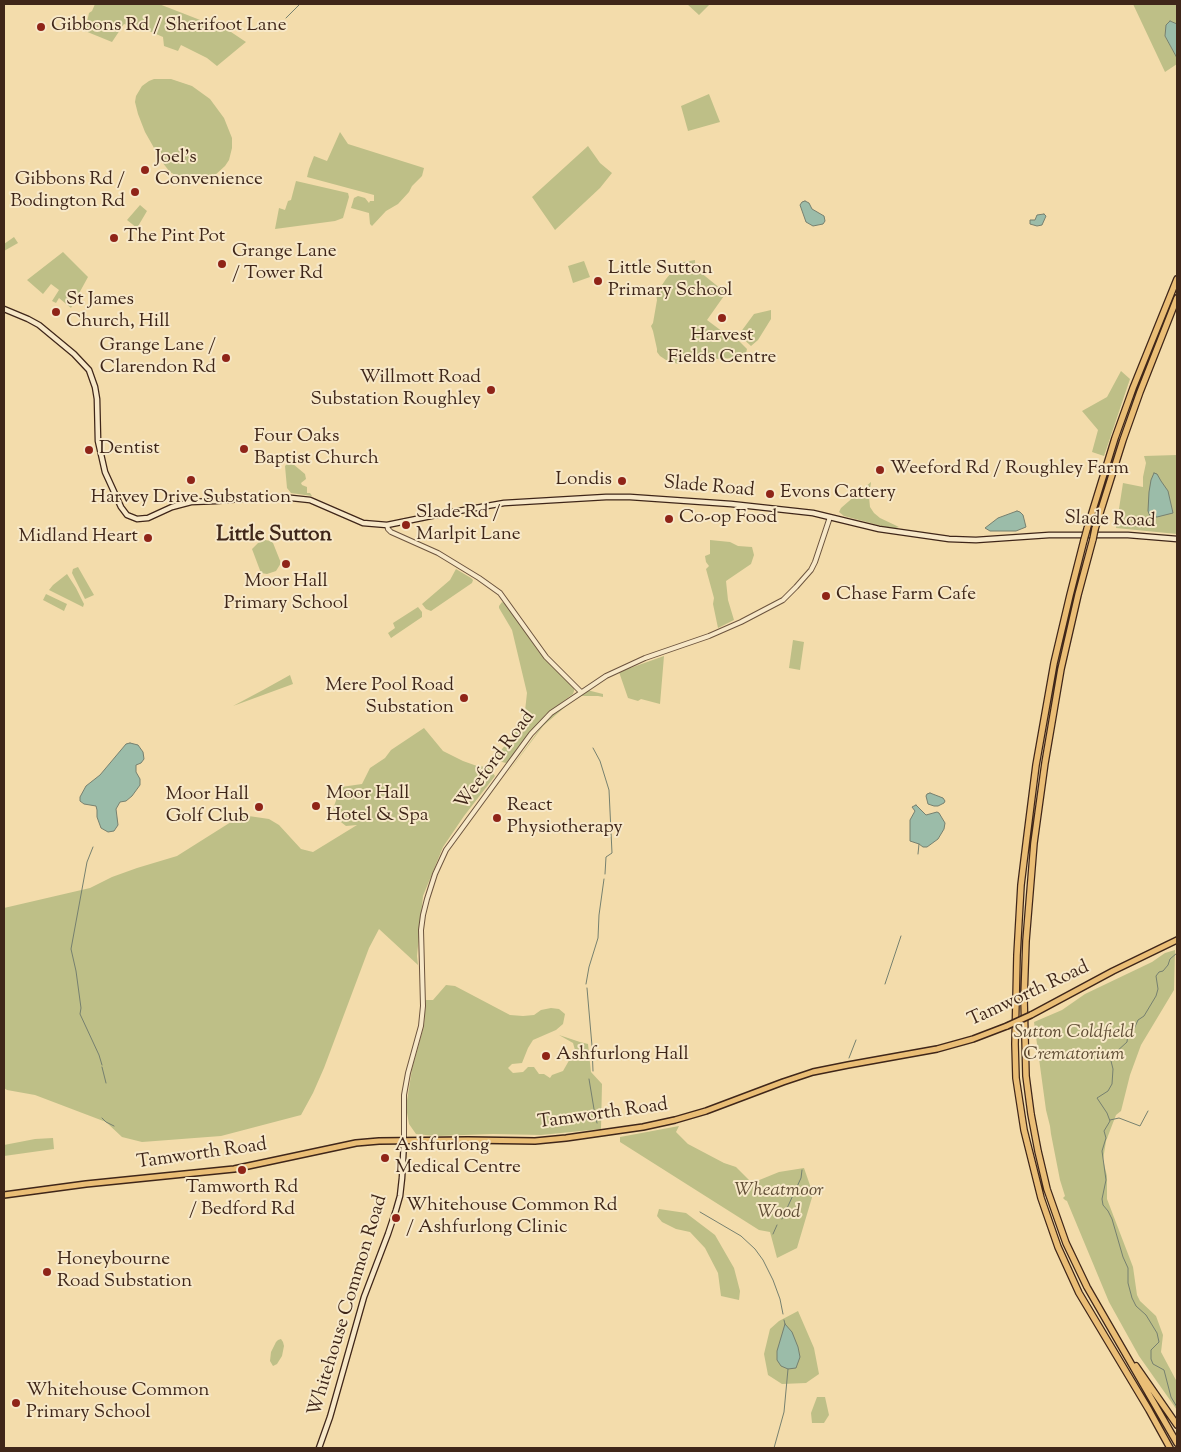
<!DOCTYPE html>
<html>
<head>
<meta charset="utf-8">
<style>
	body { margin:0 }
	#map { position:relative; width:1181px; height:1452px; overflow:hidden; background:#f3dcab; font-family:"Sorts Mill Goudy",serif }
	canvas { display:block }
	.frame { position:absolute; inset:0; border:5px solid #3f2619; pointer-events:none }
</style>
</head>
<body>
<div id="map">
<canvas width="1181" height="1452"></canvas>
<div class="frame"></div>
</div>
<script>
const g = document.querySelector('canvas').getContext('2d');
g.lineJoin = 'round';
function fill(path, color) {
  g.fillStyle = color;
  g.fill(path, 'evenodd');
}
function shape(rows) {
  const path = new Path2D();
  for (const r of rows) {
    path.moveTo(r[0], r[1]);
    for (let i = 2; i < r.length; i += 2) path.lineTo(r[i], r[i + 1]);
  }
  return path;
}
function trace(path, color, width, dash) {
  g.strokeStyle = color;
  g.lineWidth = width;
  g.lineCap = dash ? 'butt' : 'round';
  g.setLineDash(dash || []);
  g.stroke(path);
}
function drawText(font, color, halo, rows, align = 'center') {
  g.font = font + ' "Sorts Mill Goudy",serif';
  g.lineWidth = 4;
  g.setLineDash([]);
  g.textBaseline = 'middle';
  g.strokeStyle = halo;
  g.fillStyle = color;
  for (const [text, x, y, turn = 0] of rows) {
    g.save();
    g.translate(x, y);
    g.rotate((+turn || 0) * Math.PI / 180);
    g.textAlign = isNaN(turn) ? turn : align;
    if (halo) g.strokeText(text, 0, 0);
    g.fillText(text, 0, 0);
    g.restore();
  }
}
fill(shape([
	[95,4,159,4,231,32,246,42,217,66,207,58,181,45,178,51,164,46,163,37,149,31,124,24,112,42,85,31,89,13,92,11],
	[687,4,710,4,699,15],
	[1133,4,1176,4,1177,5,1177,24,1170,21,1165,36,1177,58,1177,64,1165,72],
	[154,79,171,79,192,86,210,99,224,118,232,138,232,148,229,160,225,166,214,176,200,181,184,180,170,172,162,162,145,132,138,114,135,102,136,96,142,86,149,81],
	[709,94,720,122,688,131,681,106],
	[340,132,348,144,424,168,422,176,412,186,409,192,398,204,386,211,372,226,370,224,369,213,351,208,354,198,358,196,365,198,369,203,370,201,374,201,374,195,307,177,309,169,314,156,327,161],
	[588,146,600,163,612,173,600,188,555,230,532,197],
	[296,181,348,193,349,197,343,218,335,221,275,229,279,208,285,210,288,201,291,200],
	[140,205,147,211,137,228,127,220],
	[14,237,18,243,4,251,4,244],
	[63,252,88,277,71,308,59,298,56,303,52,301,59,290,51,284,43,294,27,280],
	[695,260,695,265,700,272,726,293,707,320,727,335,731,340,739,341,747,349,746,353,734,358,700,360,678,364,666,360,660,356,657,352,657,349,653,331,651,326,653,323,657,300,656,294,666,279,675,268,684,262],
	[584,261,590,277,573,283,568,266],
	[771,310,771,319,758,340,751,346,739,335,738,332,740,333,754,314],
	[1121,371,1130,379,1104,456,1092,452,1098,430,1082,411,1107,397],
	[1177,455,1177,534,1116,528,1123,483,1143,487,1143,477,1146,463,1144,456],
	[287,464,293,464,305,474,306,479,301,483,302,485,307,487,307,493,310,493,312,496,291,493,287,488,285,466],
	[871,482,869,497,870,507,874,513,880,518,899,527,893,529,844,516,839,512,841,508],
	[265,540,271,541,273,543,281,563,276,571,267,574,261,573,252,549,258,543],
	[710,540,730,542,738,546,752,547,754,555,751,564,726,581,728,600,734,620,718,628,713,604,714,598,706,569,709,566,706,562,705,556,710,554],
	[78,567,94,595,85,599,72,573,73,569],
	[456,569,471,578,473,580,472,583,431,611,426,609,422,604,450,580],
	[67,574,76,588,84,604,83,607,49,590,53,585],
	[46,594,67,604,64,611,43,600],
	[502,602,506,604,539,652,574,687,574,691,573,694,546,714,510,761,506,763,502,762,499,760,498,754,515,733,522,720,525,711,527,693,512,630,499,608,499,606],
	[418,607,422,612,422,617,391,638,388,633,395,628,393,623],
	[793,640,804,642,800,670,789,668],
	[664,656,660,704,641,699,638,701,628,698,619,672],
	[290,675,293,684,233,706,263,690],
	[587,690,603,694,603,697,598,696,581,696,576,698,565,707,543,726,504,778,547,719,556,711],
	[424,728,443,751,463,761,477,766,488,767,495,776,464,816,443,847,423,896,417,956,418,965,379,929,369,948,324,1068,313,1093,301,1115,221,1136,142,1142,122,1137,106,1122,35,1095,7,1090,4,1088,4,908,90,888,112,877,137,868,177,856,242,815,269,819,279,825,301,849,313,852,357,825,346,826,337,819,333,812,334,806,341,787,362,784,370,768,385,758,391,750],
	[1175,950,1174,990,1141,1045,1130,1075,1121,1111,1116,1115,1106,1141,1103,1160,1107,1176,1107,1199,1133,1267,1137,1295,1140,1301,1156,1316,1163,1335,1161,1352,1177,1382,1177,1410,1139,1356,1109,1302,1067,1201,1065,1200,1063,1198,1065,1196,1060,1180,1051,1134,1050,1126,1046,1110,1034,1022,1062,1010,1085,994,1152,962,1165,953],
	[446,985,455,986,510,1015,523,1016,534,1015,541,1010,551,1008,559,1009,565,1014,563,1024,556,1030,533,1040,528,1048,522,1063,512,1064,508,1068,513,1073,523,1072,528,1067,534,1067,539,1074,544,1074,550,1078,552,1075,563,1071,575,1050,573,1043,559,1035,580,1042,588,1044,591,1072,602,1084,601,1129,541,1135,493,1134,435,1136,416,1134,409,1124,406,1107,412,1069,424,1026,426,1000,433,1000],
	[679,1126,676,1132,688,1144,724,1163,736,1167,752,1183,779,1172,804,1168,813,1194,797,1248,777,1258,770,1232,759,1230,620,1142,620,1137],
	[53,1138,54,1149,4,1156,4,1145,35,1139],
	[659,1209,686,1213,715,1235,734,1268,740,1291,739,1300,721,1296,718,1273,705,1248,690,1232,676,1229,662,1222,657,1216],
	[798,1311,814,1348,819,1374,806,1383,782,1384,768,1375,764,1354,770,1329,779,1321],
	[281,1339,283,1342,284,1346,282,1356,277,1364,273,1366,270,1361,271,1352,276,1342,278,1340],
	[817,1397,825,1397,829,1415,824,1423,812,1423,811,1413]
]), '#bebf87');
const water = shape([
	[1170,21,1177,24,1177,58,1165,36,1166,25,1170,21],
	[805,201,809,203,812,209,824,216,825,221,823,224,813,226,806,222,800,205,802,202,805,201],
	[1044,214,1046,216,1042,225,1037,226,1030,224,1030,220,1035,220,1037,215,1044,214],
	[1154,473,1157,474,1161,481,1168,491,1173,513,1157,517,1150,516,1148,511,1149,492,1151,480,1154,473],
	[1017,511,1020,512,1023,515,1026,527,1016,531,990,531,985,528,998,518,1017,511],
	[130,743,138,745,143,752,144,759,141,763,136,765,136,772,140,779,140,785,132,796,126,801,120,802,116,809,118,825,114,831,108,832,101,828,97,817,97,810,96,806,84,804,80,801,80,797,86,786,100,775,126,744,130,743],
	[930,793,943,798,945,801,944,803,938,806,934,806,928,804,926,796,927,794,930,793],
	[916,805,926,815,937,812,939,813,945,823,944,829,938,839,927,847,923,847,919,844,910,841,910,820,915,811,912,807,916,805],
	[785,1324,792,1332,798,1347,800,1357,796,1368,788,1369,781,1366,777,1360,777,1351,785,1324]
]);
fill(water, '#9bbca9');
trace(water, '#76806f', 1);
trace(shape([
	[1176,4,1177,5],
	[286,18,300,4],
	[593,748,600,761,609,790,612,853,606,857,605,874],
	[93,847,87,862,71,949,76,971,81,1008,80,1014,99,1055,102,1065],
	[918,854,919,844],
	[1177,953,1170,959,1168,965,1163,971,1159,972,1156,976,1158,989,1156,996,1144,1016,1138,1020,1134,1029,1128,1034,1127,1042,1115,1053,1111,1061,1113,1069,1112,1084,1108,1091,1097,1098,1107,1113,1110,1121,1104,1131,1106,1138,1102,1151,1106,1180,1102,1199,1103,1205,1108,1211,1112,1219,1123,1257,1128,1268,1128,1283,1132,1298,1136,1306,1146,1315,1157,1333,1159,1342,1151,1350,1151,1359,1153,1364,1164,1370,1171,1397,1177,1407],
	[586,984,589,967,598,938,599,915,604,879],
	[885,984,901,936],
	[587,988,592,1046,593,1071],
	[849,1058,856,1040],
	[102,1067,106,1083],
	[589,1079,595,1115,597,1123],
	[102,1118,106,1122,114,1126],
	[1110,1120,1119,1118,1140,1126,1148,1111],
	[700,1212,741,1236,755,1249,763,1260,773,1280,780,1299,783,1314],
	[782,1219,801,1178,802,1170],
	[773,1234,777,1225],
	[784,1320,785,1324],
	[774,1448,784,1412,788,1369]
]), '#76806f', 1);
const tertiary = shape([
	[387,525,388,529,391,532,438,553,479,578,500,593,546,657,581,692],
	[404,1141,404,1095,408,1073,421,1026,423,1006,421,930,423,915,427,899,435,874,446,850,531,734,551,713,606,676,645,658,709,636,741,622,783,600,796,587,811,570,815,562,830,517]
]);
const secondary = shape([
	[4,309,28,319,39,325,74,354,89,370,95,387,97,399,98,441,105,472,121,507,127,515,137,519,148,518,172,507,191,502,216,501,253,498,282,497,310,500,363,523,387,525,436,515,504,503,606,497,630,497,731,504,813,513,879,529,949,539,976,540,1049,535,1128,535,1177,539],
	[319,1448,330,1417,364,1297,388,1234,396,1210,400,1196,402,1178,404,1141]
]);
const primary = shape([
	[1031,1015,1113,971,1177,940],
	[4,1195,86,1184,234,1169,356,1143,379,1141,468,1140,535,1141,566,1138,643,1127,675,1120,706,1111,783,1082,813,1072,848,1065,937,1049,973,1039,1007,1026]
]);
const motorway = shape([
	[1087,529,1115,438,1133,388,1177,279],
	[1095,529,1123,440,1140,392,1177,298],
	[1093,539,1078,595,1061,669,1045,763,1034,843,1026,941,1024,998,1026,1076,1031,1114,1038,1151,1047,1189,1066,1243,1087,1287,1177,1443],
	[1084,540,1070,595,1054,663,1036,765,1027,836,1021,885,1017,955,1015,1044,1016,1078,1024,1130,1041,1198,1058,1247,1079,1293,1149,1410,1170,1448],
	[1136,1366,1177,1425]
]);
trace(tertiary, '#6c543e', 6);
trace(secondary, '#3f2619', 7);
trace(primary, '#3f2619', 8);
trace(motorway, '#3f2619', 8);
trace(tertiary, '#f7e8c8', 4);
trace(secondary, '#f7e8c8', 4.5);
trace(primary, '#eabe76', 5);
trace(motorway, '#eabe76', 5.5);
const primaryBridge = shape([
	[1007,1026,1031,1015]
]);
const motorwayBridge = shape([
	[1093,539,1095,529],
	[1084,540,1087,529]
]);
trace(primaryBridge, '#3f2619', 8, []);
trace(motorwayBridge, '#3f2619', 8, []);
trace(primaryBridge, '#eabe76', 5);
trace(motorwayBridge, '#eabe76', 5.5);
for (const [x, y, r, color] of [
	[41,27,5,"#8f2418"],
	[145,170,5,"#8f2418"],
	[135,192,5,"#8f2418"],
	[114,238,5,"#8f2418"],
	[222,264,5,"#8f2418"],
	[598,281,5,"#8f2418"],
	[56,312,5,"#8f2418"],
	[722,318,5,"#8f2418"],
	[226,358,5,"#8f2418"],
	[491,390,5,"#8f2418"],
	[244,449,5,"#8f2418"],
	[89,450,5,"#8f2418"],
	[880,470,5,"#8f2418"],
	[191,480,5,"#8f2418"],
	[622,481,5,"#8f2418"],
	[770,494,5,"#8f2418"],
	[669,519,5,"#8f2418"],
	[406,525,5,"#8f2418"],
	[148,538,5,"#8f2418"],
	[286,564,5,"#8f2418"],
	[826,596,5,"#8f2418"],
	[464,698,5,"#8f2418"],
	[316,806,5,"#8f2418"],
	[259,807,5,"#8f2418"],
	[497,818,5,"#8f2418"],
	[546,1056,5,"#8f2418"],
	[385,1158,5,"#8f2418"],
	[242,1170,5,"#8f2418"],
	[396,1218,5,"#8f2418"],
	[47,1272,5,"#8f2418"],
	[16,1403,5,"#8f2418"]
]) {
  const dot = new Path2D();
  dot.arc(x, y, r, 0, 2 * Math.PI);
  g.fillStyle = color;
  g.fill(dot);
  trace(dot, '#f7e8c8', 2);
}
drawText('19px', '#3f2619', '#f7e8c8', [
	["Gibbons Rd / Sherifoot Lane",51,27],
	["Joel's",155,159],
	["Convenience",155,181],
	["Gibbons Rd /",125,181,"right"],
	["Bodington Rd",125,203,"right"],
	["The Pint Pot",124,238],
	["Grange Lane",232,253],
	["/ Tower Rd",232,275],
	["Little Sutton",608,270],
	["Primary School",608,292],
	["St James",66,301],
	["Church, Hill",66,323],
	["Harvest",722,337,"center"],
	["Fields Centre",722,359,"center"],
	["Grange Lane /",216,347,"right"],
	["Clarendon Rd",216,369,"right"],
	["Willmott Road",481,379,"right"],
	["Substation Roughley",481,401,"right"],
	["Four Oaks",254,438],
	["Baptist Church",254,460],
	["Dentist",99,450],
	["Weeford Rd / Roughley Farm",890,470],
	["Londis",612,481,"right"],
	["Evons Cattery",780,494],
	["Harvey Drive Substation",191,499,"center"],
	["Slade Rd /",416,514],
	["Marlpit Lane",416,536],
	["Co-op Food",679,519],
	["Midland Heart",138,538,"right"],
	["Moor Hall",286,583,"center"],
	["Primary School",286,605,"center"],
	["Chase Farm Cafe",836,596],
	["Mere Pool Road",454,687,"right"],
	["Substation",454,709,"right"],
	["Moor Hall",326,795],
	["Hotel & Spa",326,817],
	["Moor Hall",249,796,"right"],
	["Golf Club",249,818,"right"],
	["React",507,807],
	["Physiotherapy",507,829],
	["Ashfurlong Hall",556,1056],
	["Ashfurlong",395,1147],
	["Medical Centre",395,1169],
	["Tamworth Rd",242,1189,"center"],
	["/ Bedford Rd",242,1211,"center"],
	["Whitehouse Common Rd",406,1207],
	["/ Ashfurlong Clinic",406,1229],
	["Honeybourne",57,1261],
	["Road Substation",57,1283],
	["Whitehouse Common",26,1392],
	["Primary School",26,1414]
], 'left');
drawText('19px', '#3f2619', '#f7e8c8', [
	["Slade Road",709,488,5],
	["Slade Road",1110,521,2],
	["Weeford Road",496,761,-53],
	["Tamworth Road",1029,995,-25],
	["Tamworth Road",603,1115,-8],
	["Tamworth Road",202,1155,-8],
	["Whitehouse Common Road",349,1306,-73]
]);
drawText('italic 19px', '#5f4c34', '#f7e8c8', [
	["Sutton Coldfield",1074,1034],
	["Crematorium",1074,1056],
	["Wheatmoor",779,1192],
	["Wood",779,1214]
]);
drawText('bold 21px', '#3f2619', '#f7e8c8', [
	["Little Sutton",274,536]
]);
</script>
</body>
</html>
